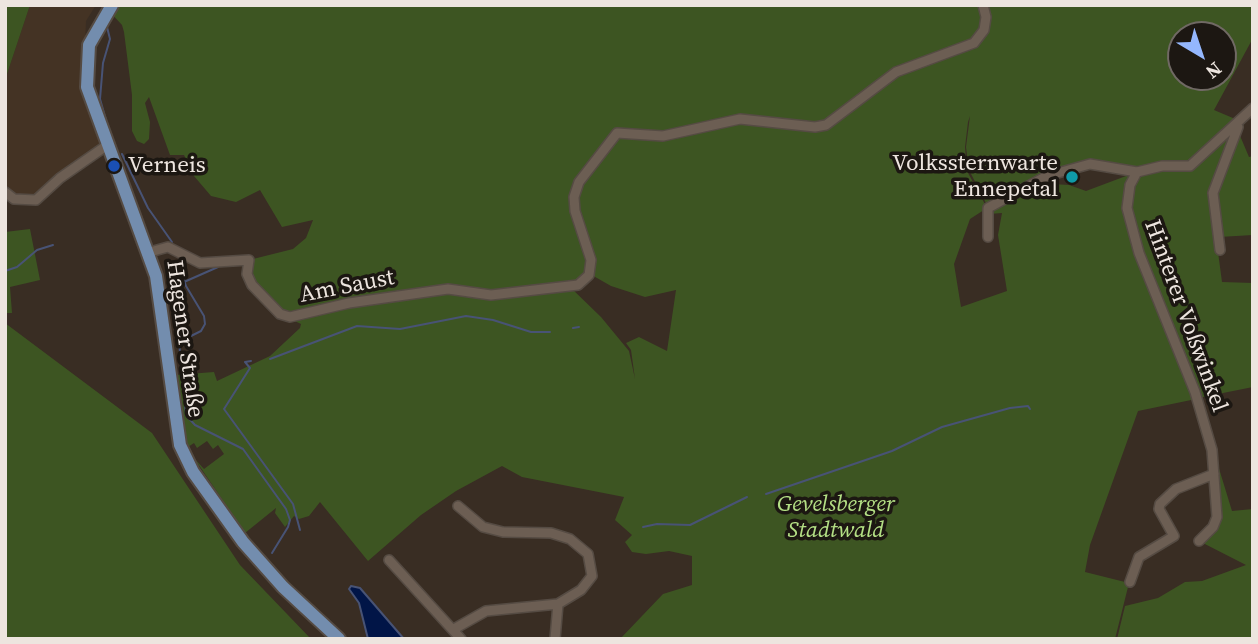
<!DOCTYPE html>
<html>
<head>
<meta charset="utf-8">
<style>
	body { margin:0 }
	#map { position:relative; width:1258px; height:644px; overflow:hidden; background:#392d23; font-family:"Source Serif 4",serif }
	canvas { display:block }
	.frame { position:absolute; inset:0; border:7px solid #ede5df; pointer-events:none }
	.north { position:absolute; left:1167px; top:21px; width:70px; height:70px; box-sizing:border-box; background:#1c1712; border:2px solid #706964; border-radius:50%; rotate:141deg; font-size:19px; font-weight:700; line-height:28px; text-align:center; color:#ede5df }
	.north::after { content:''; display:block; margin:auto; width:24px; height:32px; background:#94b7fd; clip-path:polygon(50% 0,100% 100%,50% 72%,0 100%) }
</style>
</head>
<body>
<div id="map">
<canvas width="1258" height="644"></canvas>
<div class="frame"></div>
<div class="north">N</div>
</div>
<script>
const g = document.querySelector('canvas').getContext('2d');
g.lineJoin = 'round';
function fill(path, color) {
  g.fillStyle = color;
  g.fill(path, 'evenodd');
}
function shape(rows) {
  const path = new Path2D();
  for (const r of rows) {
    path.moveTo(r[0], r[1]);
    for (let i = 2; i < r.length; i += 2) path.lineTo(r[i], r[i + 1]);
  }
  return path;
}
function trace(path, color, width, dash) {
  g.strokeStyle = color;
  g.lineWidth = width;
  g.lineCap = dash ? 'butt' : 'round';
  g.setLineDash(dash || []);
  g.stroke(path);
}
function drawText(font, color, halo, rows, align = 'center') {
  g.font = font + ' "Source Serif 4",serif';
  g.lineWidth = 7;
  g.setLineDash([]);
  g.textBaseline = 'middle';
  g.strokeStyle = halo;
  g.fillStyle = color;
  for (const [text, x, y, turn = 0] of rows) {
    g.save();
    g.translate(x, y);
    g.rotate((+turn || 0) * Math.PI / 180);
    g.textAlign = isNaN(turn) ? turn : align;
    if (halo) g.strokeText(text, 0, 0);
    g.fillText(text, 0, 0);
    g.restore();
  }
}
fill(shape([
	[30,5,96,5,86,21,84,74,101,143,32,198,9,195,5,189,5,80]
]), '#443324');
fill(shape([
	[5,5,30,5,5,80],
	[112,5,982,5,983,30,973,43,939,53,896,71,849,109,897,73,974,44,984,30,986,17,983,5,1253,5,1253,38,1214,110,1240,121,1190,165,1162,165,1137,171,1098,163,1075,164,1045,175,988,207,969,170,966,147,970,116,968,122,965,147,967,171,987,208,970,219,954,264,961,307,1007,291,998,235,1002,213,989,214,990,208,1036,183,1069,185,1086,191,1134,173,1129,184,1125,208,1139,253,1196,399,1138,411,1090,545,1085,572,1129,583,1115,639,620,639,663,594,692,585,692,556,669,551,646,554,632,552,625,542,632,535,615,520,624,497,522,477,502,466,456,491,421,515,368,561,320,502,309,516,299,519,294,516,285,527,275,513,276,508,245,533,194,458,204,469,224,454,218,445,213,449,207,441,197,448,194,443,188,447,181,423,175,375,214,372,217,381,270,356,300,328,301,324,280,314,252,285,247,274,249,260,293,249,306,238,313,220,282,227,260,190,236,202,211,196,194,176,184,155,170,155,149,97,145,103,150,122,149,139,144,144,137,141,132,131,132,95,124,32,122,25,108,10],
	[1187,21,1189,35,1223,35,1223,77,1181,77,1181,35,1188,35],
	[590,271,590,274,611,286,645,297,676,290,667,351,639,337,626,343,631,350,635,379,629,351,601,317,569,286,492,295,448,290,373,300,447,288,491,294,579,283],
	[1239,124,1214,182,1218,252,1222,282,1253,283,1253,387,1198,398,1141,254,1128,196,1137,173,1186,168],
	[1238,131,1249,157,1253,156,1253,235,1219,237,1215,183],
	[30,229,40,280,10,287,12,313,5,313,5,232],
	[5,323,152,433,240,565,311,639,5,639],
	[1213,449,1232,511,1253,509,1253,639,1117,639,1125,606,1158,598,1185,582,1202,581,1246,565,1199,541,1213,527]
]), '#3d5522');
const water = shape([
	[351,586,360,588,404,639,368,639,359,603,349,589,351,586]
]);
fill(water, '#011547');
trace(water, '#485375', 2);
trace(shape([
	[106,120,100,99,103,63,110,39,107,27],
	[122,154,148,208,172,242],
	[180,268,186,286,204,316,205,324,201,331,179,342,186,415,195,425,243,449,286,509,290,520,288,527,272,553],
	[5,271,17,267,37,250,53,245],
	[184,282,218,267],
	[573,328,579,327],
	[270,359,357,326,400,329,466,316,493,320,531,332,550,332],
	[251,361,245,362,250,368,224,409,293,504,300,530],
	[766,494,892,451,942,427,1010,408,1028,406,1030,409],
	[643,527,657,524,690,525,747,497]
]), '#485375', 2);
const minor = shape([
	[1137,172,1130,185,1127,208,1139,253,1195,392,1212,450,1217,517,1213,527,1199,541],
	[1137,172,1162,166,1190,166,1253,108],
	[5,192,14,199,36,200,60,178,106,146],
	[988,237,988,208,1047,176,1090,164,1137,172],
	[1220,250,1213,193,1238,127],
	[150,252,168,247,200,263,249,260,247,274,252,285,280,314,290,317,349,303,448,289,491,295,578,285,589,275,591,260,575,211,574,197,579,182,617,133,663,136,740,119,815,127,826,125,896,72,974,43,984,30,986,17,983,5],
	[389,560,461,639],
	[1130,582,1139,557,1174,536,1159,509,1160,504,1176,489,1214,474],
	[454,629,486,611,558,604,581,590,592,576,588,554,570,539,551,533,503,532,483,527,458,506],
	[555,639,558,604]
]);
const major = shape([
	[112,5,89,45,87,87,156,276,180,445,193,472,243,542,283,587,339,639]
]);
trace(minor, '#554b43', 12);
trace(major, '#554b43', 16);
trace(minor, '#6c5e53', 9);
trace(major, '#738dae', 12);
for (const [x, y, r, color] of [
	[114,166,7,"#1a4fb4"],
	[1072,177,7,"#0f9aa8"]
]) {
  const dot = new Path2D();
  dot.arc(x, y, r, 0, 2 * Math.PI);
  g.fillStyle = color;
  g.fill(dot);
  trace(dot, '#1c1712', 2.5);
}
drawText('23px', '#ede5df', '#1c1712', [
	["Volkssternwarte",1058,164],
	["Ennepetal",1058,190],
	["Verneis",128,166,"left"]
], 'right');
drawText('23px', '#ede5df', '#1c1712', [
	["Am Saust",347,287,-11],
	["Hinterer Voßwinkel",1185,316,70],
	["Hagener Straße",184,339,82]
]);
drawText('italic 23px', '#b4e085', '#1c1712', [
	["Gevelsberger",836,505],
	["Stadtwald",836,531]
]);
</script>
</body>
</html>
